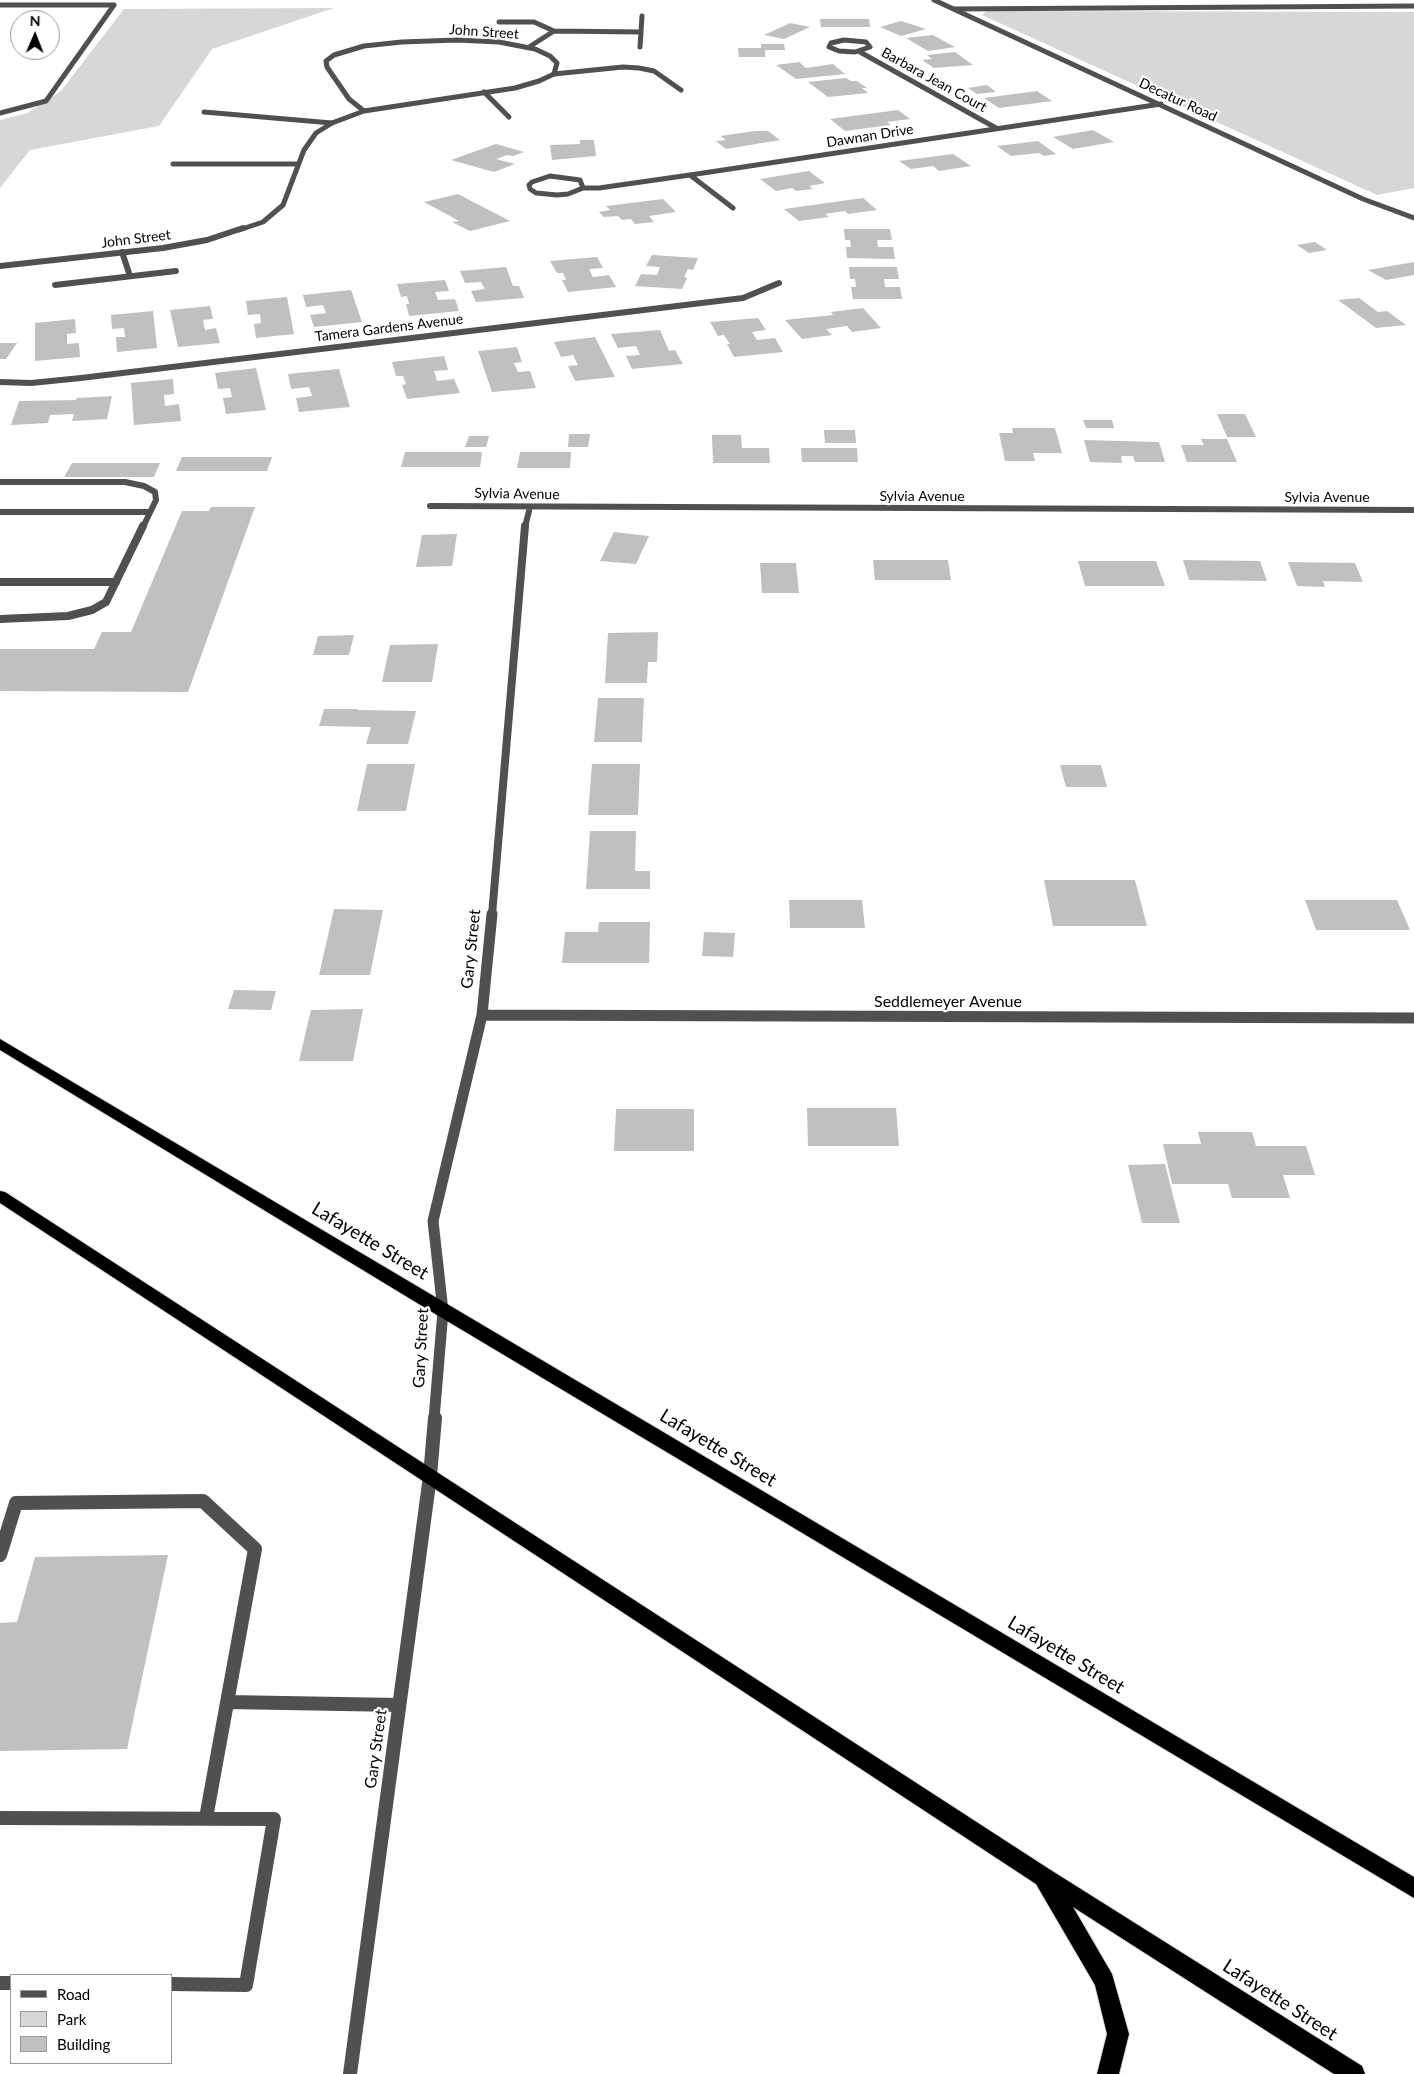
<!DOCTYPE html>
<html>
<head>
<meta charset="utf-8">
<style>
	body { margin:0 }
	#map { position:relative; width:1414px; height:2074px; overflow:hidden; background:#fff; font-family:Lato,sans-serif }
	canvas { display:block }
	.legend { position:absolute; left:10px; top:1974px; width:162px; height:90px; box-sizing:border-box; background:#fff; border:1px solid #999; margin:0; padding:6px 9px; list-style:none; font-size:15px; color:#000 }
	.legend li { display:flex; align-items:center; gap:10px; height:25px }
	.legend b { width:25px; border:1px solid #999 }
	.north { position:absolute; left:10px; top:10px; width:50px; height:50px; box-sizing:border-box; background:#fff; border:1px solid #999; border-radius:50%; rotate:1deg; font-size:14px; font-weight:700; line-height:20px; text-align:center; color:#000 }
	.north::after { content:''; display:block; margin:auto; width:18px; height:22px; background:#000; clip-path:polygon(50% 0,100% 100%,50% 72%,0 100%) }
</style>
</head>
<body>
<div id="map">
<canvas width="1414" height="2074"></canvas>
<ul class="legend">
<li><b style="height:6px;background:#505050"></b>Road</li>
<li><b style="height:14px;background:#d7d7d7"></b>Park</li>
<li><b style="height:14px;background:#c0c0c0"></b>Building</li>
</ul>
<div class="north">N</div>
</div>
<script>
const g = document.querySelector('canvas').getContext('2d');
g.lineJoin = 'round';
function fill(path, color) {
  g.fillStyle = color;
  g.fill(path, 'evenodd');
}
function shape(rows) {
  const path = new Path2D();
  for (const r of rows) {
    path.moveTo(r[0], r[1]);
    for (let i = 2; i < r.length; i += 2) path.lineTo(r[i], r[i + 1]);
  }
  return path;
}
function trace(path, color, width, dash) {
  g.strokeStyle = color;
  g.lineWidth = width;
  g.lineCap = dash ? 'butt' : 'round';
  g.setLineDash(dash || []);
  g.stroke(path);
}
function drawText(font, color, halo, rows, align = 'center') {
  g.font = font + ' Lato,sans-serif';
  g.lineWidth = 4.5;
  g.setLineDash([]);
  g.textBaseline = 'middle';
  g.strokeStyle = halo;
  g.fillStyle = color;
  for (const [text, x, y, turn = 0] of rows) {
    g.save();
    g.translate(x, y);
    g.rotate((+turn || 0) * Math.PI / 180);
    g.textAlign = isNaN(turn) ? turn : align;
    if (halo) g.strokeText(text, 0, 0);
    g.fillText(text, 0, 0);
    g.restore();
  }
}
fill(shape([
	[334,8,212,49,159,126,30,150,0,188,0,120,28,113,61,91,124,9],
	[987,11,1414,12,1414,188,1377,195,982,15]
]), '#d7d7d7');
fill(shape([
	[820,19,869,19,870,27,821,27],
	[901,21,926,29,901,36,880,27],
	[790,23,810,27,784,39,764,35],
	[933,35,955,47,928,51,906,38],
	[761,44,784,44,785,50,765,50,765,57,739,57,738,48,761,48],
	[955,52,973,65,934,68,922,60,932,59,927,55],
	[799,62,806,68,833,64,845,74,796,79,776,65],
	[846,78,851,81,857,81,867,88,862,88,868,93,828,97,808,82],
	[987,85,996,92,977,94,968,88],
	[1037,91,1052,101,999,108,984,98],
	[898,110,910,119,887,122,891,125,845,131,830,119],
	[1093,130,1114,142,1073,149,1053,137],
	[755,131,768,131,780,140,726,149,716,141,726,140,720,136],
	[580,140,594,140,596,156,552,160,550,145,580,144],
	[1038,141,1056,154,1044,156,1039,153,1011,156,997,146],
	[496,144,524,152,513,156,507,155,496,159,515,164,494,172,451,160],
	[953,154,971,166,939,171,933,166,911,169,899,161],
	[809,171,825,183,809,186,813,189,796,191,792,188,776,191,760,179],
	[458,194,510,221,470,231,452,222,459,221,424,202],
	[863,198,877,210,848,214,845,211,825,214,829,217,799,221,784,209],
	[663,199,676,212,649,216,654,222,635,224,631,219,622,220,618,216,604,217,599,212,610,210,606,206],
	[844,229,890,229,892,240,877,240,878,247,893,247,895,259,847,258,846,247,851,247,850,240,845,240],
	[1315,242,1327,250,1309,253,1297,245],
	[652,255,698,258,693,270,688,269,684,277,687,278,682,289,635,286,641,274,657,275,660,267,646,266],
	[597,257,603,268,589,269,593,277,609,275,616,287,568,292,562,280,566,280,563,273,557,273,550,261],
	[1414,262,1414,275,1386,280,1368,270],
	[506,267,513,286,519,286,524,298,476,302,471,291,485,289,481,282,465,283,460,271],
	[849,267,897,267,899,279,884,279,885,287,900,287,902,299,853,299,851,287,856,287,855,279,850,279],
	[445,280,449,291,435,292,438,300,455,299,459,311,409,316,406,304,409,304,407,296,401,297,397,284],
	[351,290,362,322,314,327,310,315,326,313,323,305,306,307,303,295],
	[287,297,294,334,256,338,254,324,261,323,260,314,248,315,246,301],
	[1359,298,1378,312,1387,311,1406,325,1376,328,1338,300],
	[210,306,213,319,203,320,205,330,216,328,220,343,178,347,170,310],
	[863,308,881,328,852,332,847,326,826,329,832,335,802,339,785,320,833,315,831,312],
	[153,311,157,348,117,352,116,337,125,337,124,328,112,329,111,315],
	[758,318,766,330,752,332,757,340,775,338,783,352,734,357,727,344,730,344,724,335,718,336,710,322],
	[75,319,76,333,67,334,67,344,79,343,80,357,35,361,35,323],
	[660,330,669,351,675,350,683,364,632,369,626,356,640,355,636,346,618,348,611,334],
	[595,337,615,377,575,381,568,366,578,365,573,355,561,357,554,342],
	[0,343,17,343,6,359,0,359],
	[517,347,522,362,514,363,518,372,530,371,536,388,492,392,478,351],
	[444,356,448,370,434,371,437,381,454,379,460,393,407,399,402,385,406,384,403,376,396,376,392,362],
	[256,368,266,410,226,414,223,398,232,397,230,388,218,389,215,373],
	[339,369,350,407,299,412,296,398,312,396,309,387,291,389,288,374],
	[173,379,174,394,164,395,165,406,179,404,181,421,134,425,131,383],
	[112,396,107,419,72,421,74,414,50,415,48,423,11,425,19,401,76,400,77,398],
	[1217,414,1245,414,1256,437,1227,437],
	[1083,420,1112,420,1114,428,1086,428],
	[1012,428,1055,428,1062,453,1033,453,1035,461,1005,461,999,433,1013,433],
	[824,430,855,430,856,443,825,443],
	[569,434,590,434,588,447,568,447],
	[712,435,741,435,742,448,769,448,770,463,713,463],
	[469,436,489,436,486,447,465,447],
	[1201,439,1227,439,1237,462,1187,462,1181,445,1204,445],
	[1084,440,1159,442,1165,462,1135,462,1133,456,1121,456,1122,463,1090,462],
	[801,448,857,448,858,462,802,462],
	[405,452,482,452,480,467,401,467],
	[520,452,571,452,570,468,517,468],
	[182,457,272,457,267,471,176,471],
	[72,463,160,463,154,477,64,477],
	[211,507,255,507,188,692,0,691,0,649,94,649,102,632,131,632,182,511,209,511],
	[614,532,649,536,636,564,600,561],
	[457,534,452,566,416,567,422,535],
	[873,560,948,560,951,580,875,580],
	[1183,560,1260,561,1267,581,1189,580],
	[1078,561,1156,561,1165,586,1085,586],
	[1288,562,1355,563,1363,582,1323,581,1325,587,1297,586],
	[760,563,796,563,799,593,762,593],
	[658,632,657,662,648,662,647,683,605,683,608,633],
	[354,635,349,655,313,655,318,636],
	[438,644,432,682,382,682,390,645],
	[598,698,644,698,642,742,594,742],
	[324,709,357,709,357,710,416,711,408,744,366,744,371,727,319,726],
	[367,764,415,764,406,811,357,811],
	[592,764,640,764,638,815,588,815],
	[1060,765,1101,765,1107,787,1066,787],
	[590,831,636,831,635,871,650,871,650,889,586,889],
	[1044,880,1135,880,1147,926,1053,926],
	[789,900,862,900,865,928,790,928],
	[1305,900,1397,900,1410,930,1316,930],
	[334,909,383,910,370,975,319,975],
	[599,922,650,922,649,963,562,963,565,932,598,932],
	[704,932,735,933,733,957,702,956],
	[234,990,276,991,271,1010,228,1009],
	[363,1009,353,1061,299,1061,311,1010],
	[807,1108,896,1108,899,1146,808,1146],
	[616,1109,694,1109,694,1151,614,1151],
	[1198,1132,1252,1132,1256,1146,1306,1146,1315,1175,1283,1175,1290,1198,1232,1198,1228,1184,1172,1184,1163,1144,1201,1144],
	[1165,1164,1180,1223,1142,1223,1128,1165],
	[168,1555,127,1749,0,1751,0,1623,17,1622,35,1557]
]), '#c0c0c0');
const trunk = shape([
	[0,1039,1414,1877,1414,1898,437,1315,0,1050,0,1039],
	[0,1191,5,1192,1049,1869,1362,2066,1365,2074,1334,2074,1073,1907,1112,1974,1129,2034,1119,2074,1097,2074,1107,2034,1095,1985,1036,1884,0,1203,0,1191]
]);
trace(trunk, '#dbdbdb', 2);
trace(shape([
	[499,22,534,22,554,31],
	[529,47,554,31,641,32,642,16],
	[640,47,641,32],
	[554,74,623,67,639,68,654,71,681,90],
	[484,92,509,117],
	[204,112,332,123],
	[173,164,298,164]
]), '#505050', 5);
trace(shape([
	[122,252,130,276],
	[55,285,176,271],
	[0,482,125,482,144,486,155,492,156,500,143,527],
	[0,512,150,512]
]), '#505050', 6);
trace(shape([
	[0,582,116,582],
	[0,619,68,616,92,610,106,602,143,526]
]), '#505050', 8);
trace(shape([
	[0,1555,16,1503,203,1501,255,1549,206,1818],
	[227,1702,399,1705],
	[0,1818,274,1819,246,1985,171,1984],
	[0,1983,11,1983]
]), '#505050', 14);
trace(shape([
	[0,5,114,5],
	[954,9,1414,6],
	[456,40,499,42,535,49,550,56,557,63,554,74,539,81,515,88,364,111,349,99,327,67,326,61,334,55,364,46,402,42,456,40],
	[844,40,866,42,870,47,855,52,839,51,829,47,831,43,844,40],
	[860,52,996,128],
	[0,113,46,101,114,5],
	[690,175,733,208],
	[550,176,580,180,583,188,568,194,557,195,536,193,530,189,529,185,532,182,550,176],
	[583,188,599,188,690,175,1161,104],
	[239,230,263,222,283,205,304,150,316,133,332,123,364,111]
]), '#505050', 5);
trace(shape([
	[0,266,163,248,207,240,243,228],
	[0,382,31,383,81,378,743,298,779,283],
	[430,506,1414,510],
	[525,527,530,507]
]), '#505050', 6);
trace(shape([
	[492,915,525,526]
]), '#505050', 8);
trace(shape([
	[482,1015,1414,1018],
	[434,1419,443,1311,433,1221,482,1015,492,914]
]), '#505050', 11);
trace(shape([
	[350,2074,430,1476,435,1418]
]), '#505050', 14);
trace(shape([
	[934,0,1363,199,1414,218]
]), '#505050', 5);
fill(trunk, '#000');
drawText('14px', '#000', '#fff', [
	["John Street",484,32,4],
	["Barbara Jean Court",934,80,29],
	["Decatur Road",1178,100,25],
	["Dawnan Drive",870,136,-9],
	["John Street",136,239,-7],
	["Tamera Gardens Avenue",389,328,-7],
	["Sylvia Avenue",517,494,1],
	["Sylvia Avenue",922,496],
	["Sylvia Avenue",1327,497]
]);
drawText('16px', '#000', '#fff', [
	["Gary Street",471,949,-84],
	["Seddlemeyer Avenue",948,1002],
	["Gary Street",421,1348,-87],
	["Gary Street",376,1749,-82]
]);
drawText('19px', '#000', '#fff', [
	["Lafayette Street",370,1241,31],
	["Lafayette Street",718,1448,31],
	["Lafayette Street",1066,1655,31],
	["Lafayette Street",1280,2000,33]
]);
</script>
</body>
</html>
